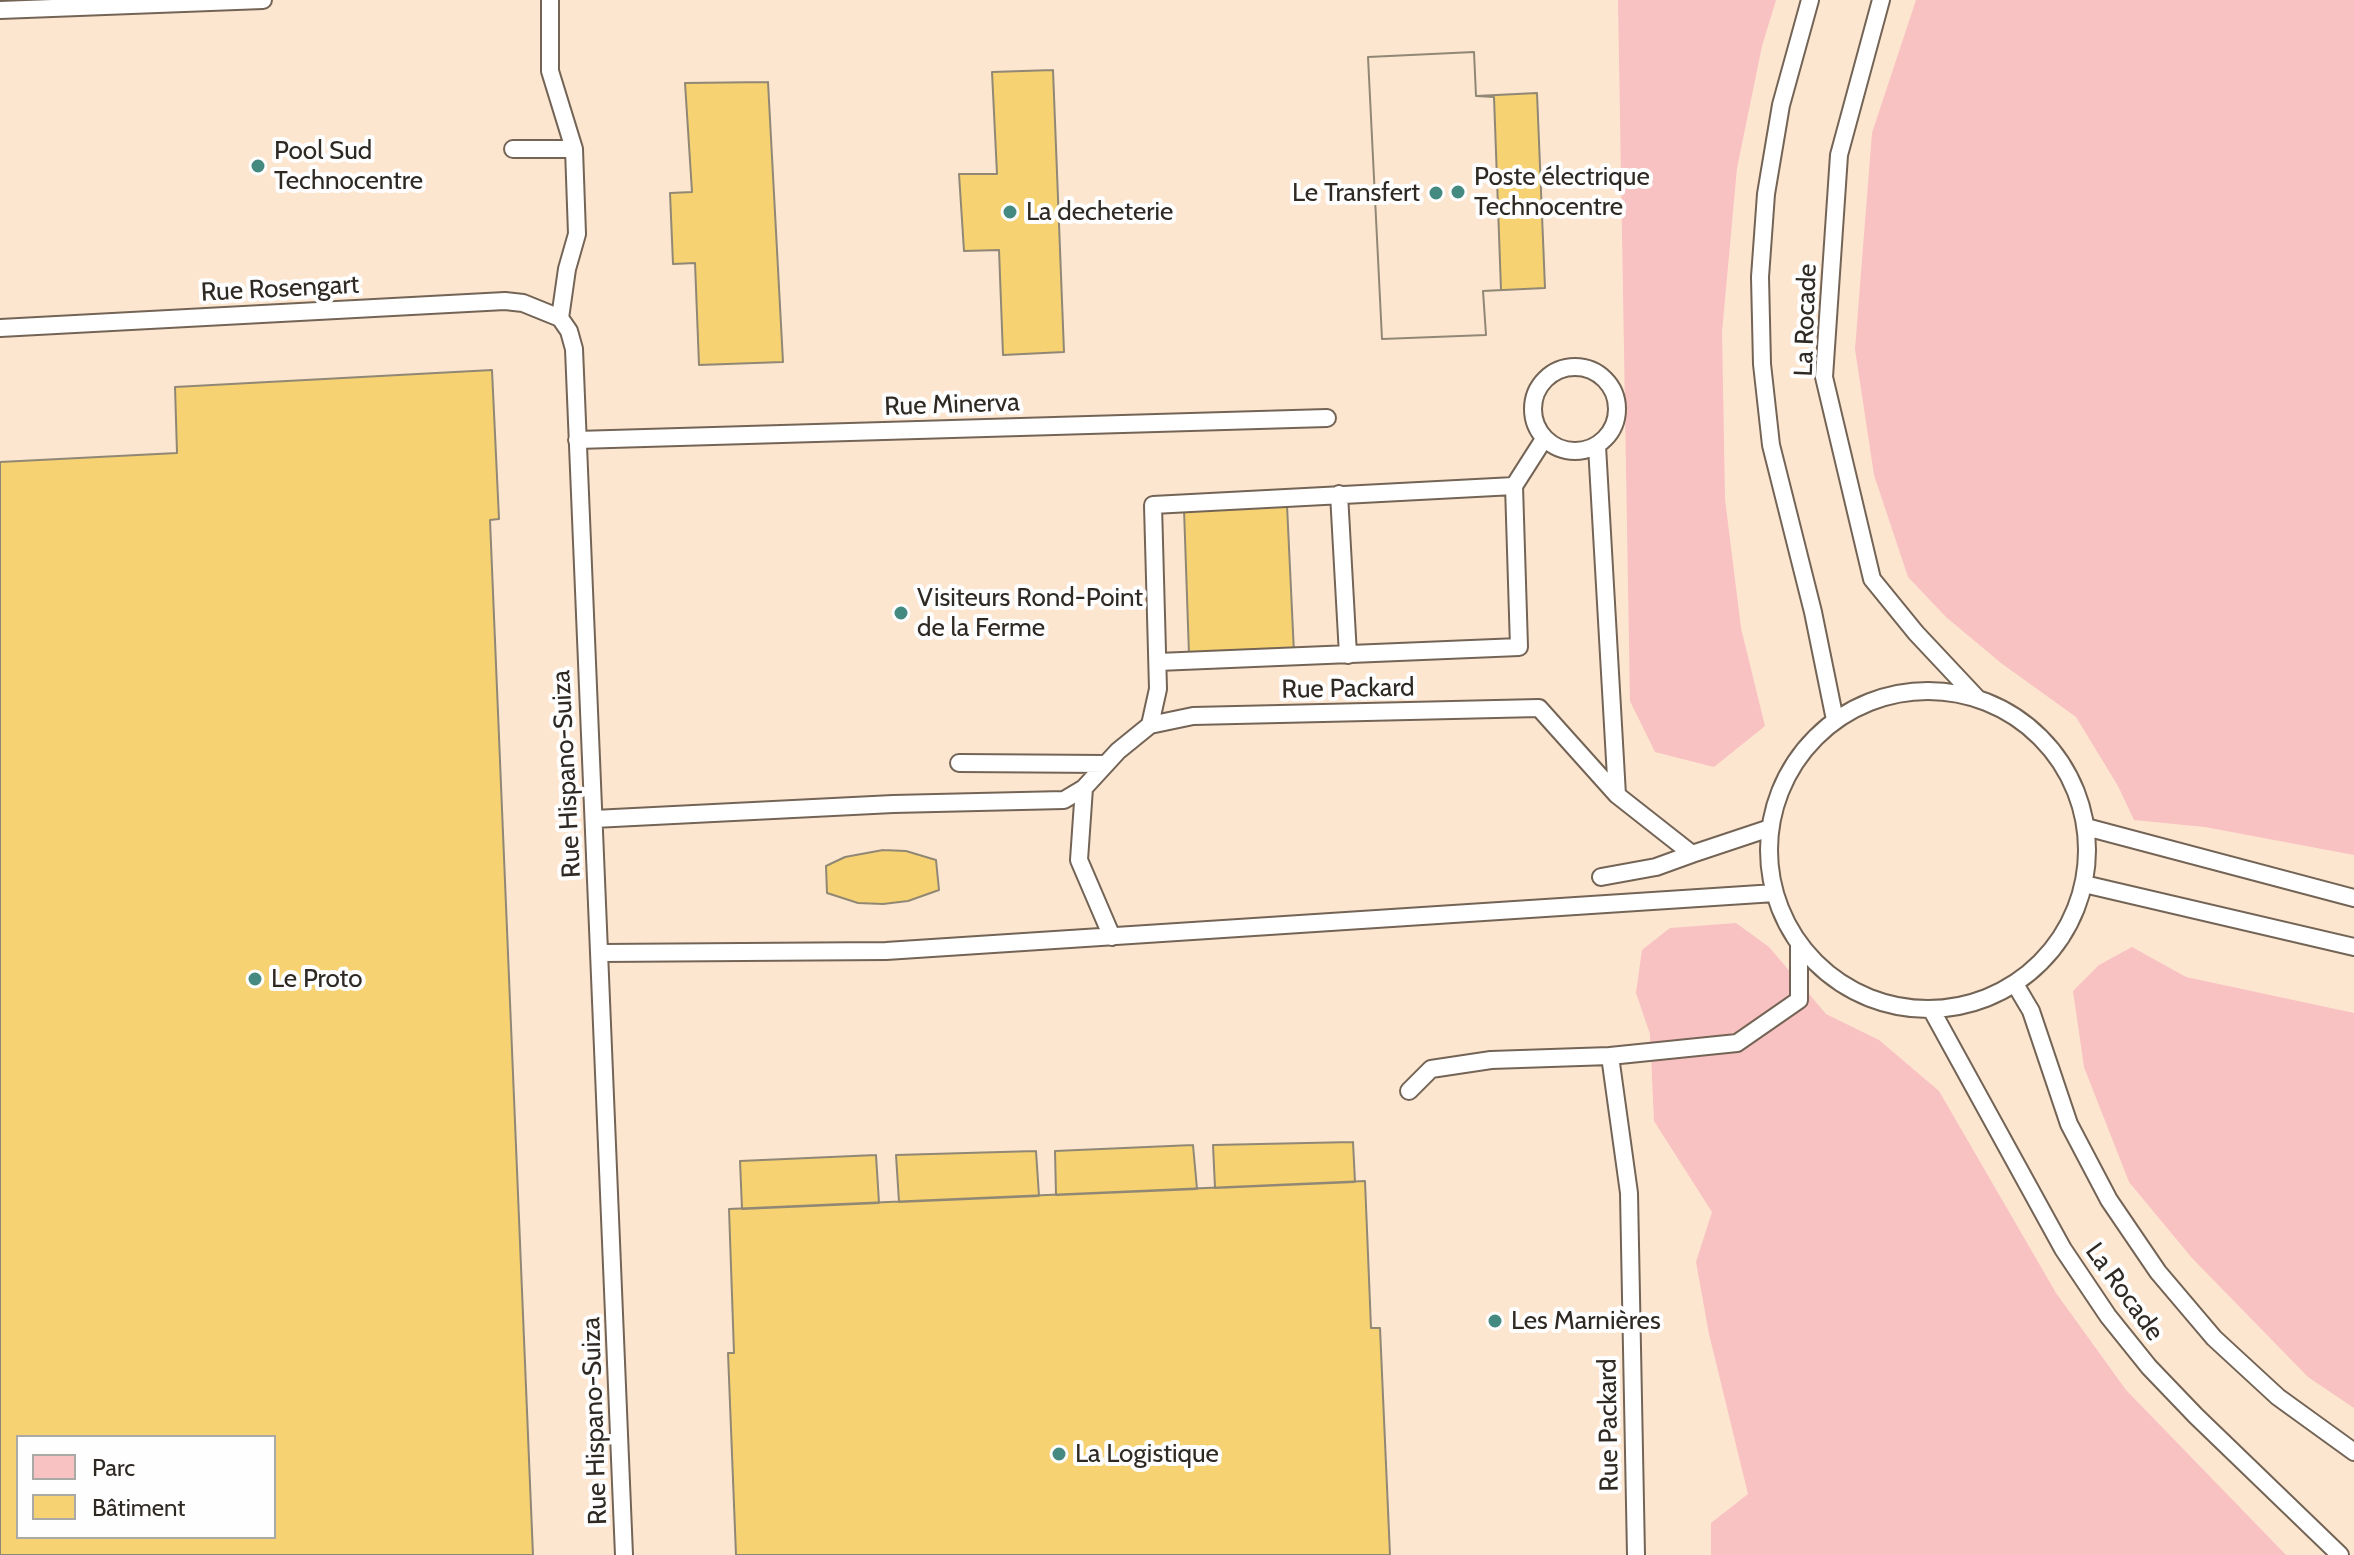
<!DOCTYPE html>
<html>
<head>
<meta charset="utf-8">
<style>
	body { margin:0 }
	#map { position:relative; width:2354px; height:1555px; overflow:hidden; background:#fceee1; font-family:Cabin,sans-serif }
	canvas { display:block }
	.legend { position:absolute; left:16px; top:1435px; width:260px; height:104px; box-sizing:border-box; background:#fefefe; border:2px solid #aba9a6; margin:0; padding:10px 14px; list-style:none; font-size:24px; color:#2f2923 }
	.legend li { display:flex; align-items:center; gap:16px; height:40px }
	.legend b { width:40px; border:2px solid #aba9a6 }
</style>
</head>
<body>
<div id="map">
<canvas width="2354" height="1555"></canvas>
<ul class="legend">
<li><b style="height:22px;background:#f8c1c2"></b>Parc</li>
<li><b style="height:22px;background:#f6d273"></b>Bâtiment</li>
</ul>
</div>
<script>
const g = document.querySelector('canvas').getContext('2d');
g.lineJoin = 'round';
function fill(path, color) {
  g.fillStyle = color;
  g.fill(path, 'evenodd');
}
function shape(rows) {
  const path = new Path2D();
  for (const r of rows) {
    if (r.length === 3) {
      path.moveTo(r[0] + r[2], r[1]);
      path.arc(r[0], r[1], r[2], 0, 2 * Math.PI);
      continue;
    }
    path.moveTo(r[0], r[1]);
    for (let i = 2; i < r.length; i += 2) path.lineTo(r[i], r[i + 1]);
  }
  return path;
}
function trace(path, color, width, dash) {
  g.strokeStyle = color;
  g.lineWidth = width;
  g.lineCap = dash ? 'butt' : 'round';
  g.setLineDash(dash || []);
  g.stroke(path);
}
function drawText(font, color, halo, rows, align = 'center') {
  g.font = font + ' Cabin,sans-serif';
  g.lineWidth = 8;
  g.setLineDash([]);
  g.textBaseline = 'middle';
  g.strokeStyle = halo;
  g.fillStyle = color;
  for (const [text, x, y, turn = 0] of rows) {
    g.save();
    g.translate(x, y);
    g.rotate((+turn || 0) * Math.PI / 180);
    g.textAlign = isNaN(turn) ? turn : align;
    if (halo) g.strokeText(text, 0, 0);
    g.fillText(text, 0, 0);
    g.restore();
  }
}
fill(shape([
	[0,0,2354,0,2354,1555,0,1555],
	[18,1437,274,1437,274,1537,18,1537]
]), '#fde6d0');
fill(shape([
	[1618,0,1776,0,1762,46,1737,168,1722,332,1725,499,1741,628,1765,726,1714,767,1655,752,1630,701],
	[1916,0,2354,0,2354,855,2205,827,2134,820,2118,786,2076,717,2001,663,1946,617,1908,577,1874,475,1855,349,1872,133],
	[1736,923,1769,947,1826,1014,1879,1040,1939,1091,2056,1293,2126,1390,2286,1555,1711,1555,1711,1523,1748,1494,1709,1334,1696,1262,1712,1212,1654,1121,1650,1034,1636,993,1642,950,1670,928],
	[2132,947,2186,977,2354,1013,2354,1408,2308,1377,2192,1258,2129,1182,2084,1067,2073,991,2099,965]
]), '#f8c1c2');
const building = shape([
	[1474,52,1476,96,1494,97,1501,290,1483,291,1486,335,1382,339,1368,57,1474,52],
	[1474,52,1476,96,1537,93,1545,288,1483,291,1486,335,1382,339,1368,57,1474,52],
	[1053,70,1064,352,1003,355,999,250,964,251,959,174,997,174,992,72,1053,70],
	[768,82,783,362,699,365,695,263,673,264,670,193,692,192,685,83,768,82],
	[492,370,499,519,490,520,533,1555,0,1555,0,462,177,453,175,387,492,370],
	[18,1437,274,1437,274,1537,18,1537,18,1437],
	[1287,505,1294,653,1189,655,1184,509,1287,505],
	[883,850,906,851,936,860,939,890,908,901,883,904,858,903,827,893,826,866,845,857,883,850],
	[1353,1142,1355,1182,1215,1188,1213,1145,1353,1142],
	[1193,1145,1197,1189,1056,1195,1055,1151,1193,1145],
	[1036,1151,1039,1196,899,1202,896,1155,1036,1151],
	[876,1155,879,1203,742,1209,740,1161,876,1155],
	[1365,1181,1371,1328,1380,1328,1390,1555,736,1555,728,1353,734,1353,729,1209,1365,1181]
]);
fill(building, '#f6d273');
trace(building, '#908875', 2);
const lane = shape([
	[550,0,550,71,574,149,577,234,567,269,560,318,569,331,574,349,624,1555],
	[1810,0,1781,105,1766,194,1760,277,1762,364,1771,445,1813,612,1835,720],
	[1881,0,1839,155,1824,377,1872,579,1916,633,1977,698],
	[0,10,263,0],
	[513,149,574,149],
	[0,328,505,301,523,303,560,318],
	[1575,409,42],
	[577,440,1327,418],
	[1597,446,1617,795],
	[1339,494,1348,655],
	[1158,662,1519,647,1514,486,1544,439],
	[1928,850,159],
	[1150,725,1158,689,1153,505,1514,486],
	[959,763,1106,764],
	[1084,788,1079,860,1112,937],
	[594,819,893,804,1064,800,1084,788,1118,751,1150,725,1193,716,1539,708,1617,795,1692,854,1770,828],
	[2086,827,2354,898],
	[1601,877,1656,867,1692,854],
	[2084,884,2354,947],
	[601,953,886,951,1775,893],
	[2015,984,2031,1011,2069,1124,2109,1200,2158,1272,2214,1338,2278,1397,2354,1452],
	[1931,1009,2063,1249,2108,1316,2149,1367,2196,1416,2340,1555],
	[1610,1056,1629,1193,1636,1555],
	[1409,1091,1431,1069,1491,1060,1610,1056,1737,1043,1799,1000,1799,943]
]);
trace(lane, '#736456', 20);
trace(lane, '#fff', 16);
for (const [x, y, r, color] of [
	[258,166,8,"#458a81"],
	[1458,192,8,"#458a81"],
	[1436,193,8,"#458a81"],
	[1010,212,8,"#458a81"],
	[901,613,8,"#458a81"],
	[255,979,8,"#458a81"],
	[1495,1321,8,"#458a81"],
	[1059,1454,8,"#458a81"]
]) {
  const dot = new Path2D();
  dot.arc(x, y, r, 0, 2 * Math.PI);
  g.fillStyle = color;
  g.fill(dot);
  trace(dot, '#fefefe', 3);
}
drawText('26px', '#2f2923', '#fefefe', [
	["Pool Sud",274,151],
	["Technocentre",274,181],
	["Poste électrique",1474,177],
	["Technocentre",1474,207],
	["Le Transfert",1420,193,"right"],
	["La decheterie",1026,212],
	["Visiteurs Rond-Point",917,598],
	["de la Ferme",917,628],
	["Le Proto",271,979],
	["Les Marnières",1511,1321],
	["La Logistique",1075,1454]
], 'left');
drawText('26px', '#2f2923', '#fefefe', [
	["Rue Rosengart",280,289,-3],
	["La Rocade",1806,320,-88],
	["Rue Minerva",952,405,-2],
	["Rue Packard",1348,689,-1],
	["Rue Hispano-Suiza",567,774,-93],
	["La Rocade",2124,1292,54],
	["Rue Hispano-Suiza",595,1421,-92],
	["Rue Packard",1609,1425,-91]
]);
</script>
</body>
</html>
